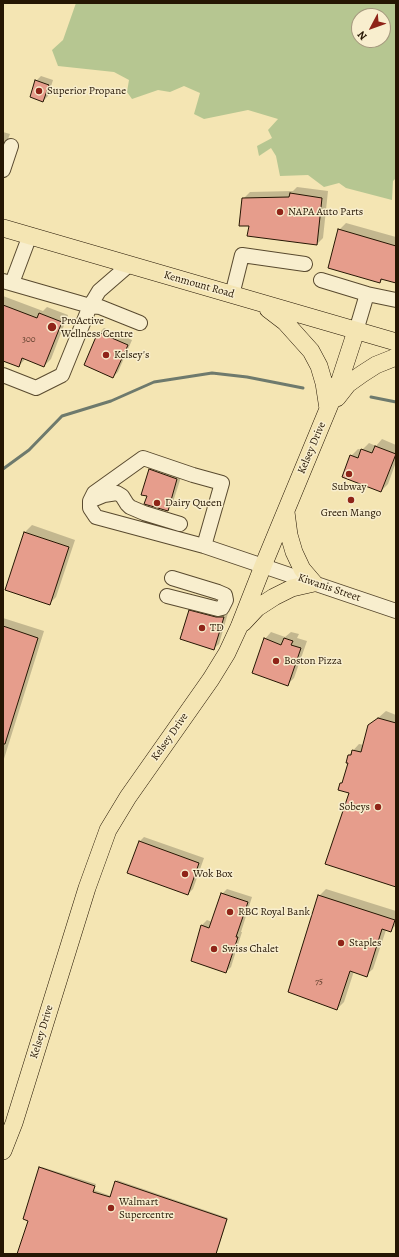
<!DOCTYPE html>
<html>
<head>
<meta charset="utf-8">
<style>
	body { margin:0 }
	#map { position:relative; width:399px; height:1257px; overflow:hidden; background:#f4e5b3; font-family:Alegreya,serif }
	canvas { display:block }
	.frame { position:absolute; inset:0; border:4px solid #251603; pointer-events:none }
	.north { position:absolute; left:351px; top:8px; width:40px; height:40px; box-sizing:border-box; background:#f8eece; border:1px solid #a4987d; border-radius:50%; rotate:229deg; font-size:11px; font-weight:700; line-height:16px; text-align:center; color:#251603 }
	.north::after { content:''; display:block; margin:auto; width:14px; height:18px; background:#8f2418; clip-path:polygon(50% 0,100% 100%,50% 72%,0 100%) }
</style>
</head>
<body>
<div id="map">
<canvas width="399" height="1257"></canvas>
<div class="frame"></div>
<div class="north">N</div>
</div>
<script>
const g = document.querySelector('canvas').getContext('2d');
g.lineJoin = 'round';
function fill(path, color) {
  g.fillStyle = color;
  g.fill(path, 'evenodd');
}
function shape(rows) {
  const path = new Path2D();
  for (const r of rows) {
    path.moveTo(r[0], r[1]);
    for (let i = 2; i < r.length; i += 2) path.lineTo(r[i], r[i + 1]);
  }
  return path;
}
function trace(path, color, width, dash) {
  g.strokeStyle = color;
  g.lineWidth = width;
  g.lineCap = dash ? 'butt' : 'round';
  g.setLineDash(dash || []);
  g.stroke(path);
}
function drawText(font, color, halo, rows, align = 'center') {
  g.font = font + ' Alegreya,serif';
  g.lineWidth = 3;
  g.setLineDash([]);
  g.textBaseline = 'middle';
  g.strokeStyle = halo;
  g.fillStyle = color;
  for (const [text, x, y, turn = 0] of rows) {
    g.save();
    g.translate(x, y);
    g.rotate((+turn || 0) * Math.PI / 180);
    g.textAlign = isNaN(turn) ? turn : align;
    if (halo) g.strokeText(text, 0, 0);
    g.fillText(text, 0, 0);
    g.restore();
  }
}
fill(shape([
	[76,3,396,3,396,178,393,181,392,200,346,188,339,183,324,187,308,175,280,176,276,156,271,148,259,156,257,146,272,138,268,130,278,119,248,110,204,119,194,114,200,93,184,86,170,92,158,90,132,99,127,92,129,80,114,72,58,66,52,50,63,40],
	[359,16,383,16,383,40,359,40]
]), '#b6c691');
fill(shape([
	[41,76,53,80,48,96,43,101,36,81],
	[3,132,10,134,3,151],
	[297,187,328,191,323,238,317,244,250,225,243,199,250,192,293,191],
	[346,223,396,237,396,282,383,279,380,282,339,230],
	[3,296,43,311,47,307,68,315,51,359,44,366,26,358,19,366,3,360],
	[104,328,132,340,118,372,113,377,99,333],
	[382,439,396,445,396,462,388,484,381,491,351,456,358,449,362,450,369,443,376,446],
	[155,465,182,474,172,505,167,510,148,496,150,470],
	[32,525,75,540,56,597,49,604,6,590,25,532],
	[195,606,221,613,228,613,219,644,213,649,189,611],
	[3,618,44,631,3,762],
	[271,632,285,637,291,632,299,634,297,638,307,641,294,678,287,685,265,639],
	[386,711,396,715,396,886,350,793,341,783,344,780,349,762,349,755,359,744,364,745,369,726],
	[144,837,204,858,193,889,188,894,139,842],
	[227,889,252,897,241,932,242,932,231,967,226,972,193,961,202,925,207,920,212,922,222,894],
	[326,889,396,911,396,925,390,931,386,930,373,969,366,975,354,971,344,1002,337,1009,319,896],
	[42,1167,96,1184,94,1190,111,1196,117,1180,228,1218,216,1254,18,1254,29,1220,40,1168]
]), '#0003');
trace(shape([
	[371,397,396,402],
	[3,469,29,450,62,416,111,401,154,382,212,373,247,377,303,388]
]), '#6e7a6d', 3);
const building = shape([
	[35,80,49,85,43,102,30,97,35,80],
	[290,193,322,198,317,245,247,236,249,226,239,226,242,198,289,197,290,193],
	[338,229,396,246,396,283,381,279,380,283,328,268,338,229],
	[3,305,37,318,39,313,62,322,44,367,22,358,19,367,3,361,3,305],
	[98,332,128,345,113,378,84,365,98,332],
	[375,446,396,454,381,492,342,477,350,455,358,458,361,449,372,453,375,446],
	[149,469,177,479,168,511,144,504,147,496,141,495,149,469],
	[24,532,69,547,50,605,5,590,24,532],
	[189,610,216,617,224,617,214,650,180,639,189,610],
	[3,626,38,638,5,744,3,744,3,626],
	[264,638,281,645,284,638,293,641,291,645,301,648,288,686,252,673,264,638],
	[378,718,396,723,396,887,325,864,349,793,338,790,340,783,342,783,348,763,346,763,348,755,351,755,352,750,361,752,368,725,378,718],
	[139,841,199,863,188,895,127,873,139,841],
	[221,893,248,902,236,937,238,937,226,973,191,961,201,925,209,928,221,893],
	[318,895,395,920,391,932,382,929,367,977,350,971,337,1010,288,992,318,895],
	[39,1167,95,1186,93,1192,110,1197,115,1181,227,1219,216,1254,17,1254,28,1221,23,1219,39,1167]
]);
fill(building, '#e69d8c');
trace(building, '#251603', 1);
const minor = shape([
	[3,170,11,146],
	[129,265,99,291,90,306,100,307,140,323],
	[321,280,367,294,356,331],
	[3,281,90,306,62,375,36,388,3,375],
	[12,283,30,235],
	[367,294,396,300],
	[232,295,242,255,305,264],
	[92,500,104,495,117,493,122,496,127,504,130,507,144,513,180,524],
	[204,546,222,483,193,475,143,458,94,493,90,501,90,508,96,517,204,546,396,611],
	[167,596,218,609,222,608,226,600,225,595,218,592,172,578]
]);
const major = shape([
	[3,228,396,342],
	[268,309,285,322,311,351,319,366,324,383,328,409],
	[337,398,348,384,362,374,376,365,396,357],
	[243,623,257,608,274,597,292,588,314,583,302,569,294,552,289,535,286,512],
	[3,1151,14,1123,87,888,108,830,128,797,211,679,227,653,239,627,263,566,340,380,356,331]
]);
trace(minor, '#594a2f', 16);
trace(major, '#251603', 18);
trace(minor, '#f8eece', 14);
trace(major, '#f4e5b3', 17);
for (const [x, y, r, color] of [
	[39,91,4,"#8f2418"],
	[280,212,4,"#8f2418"],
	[52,327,5,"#8f2418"],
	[106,355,4,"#8f2418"],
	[349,474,4,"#8f2418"],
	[351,500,4,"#8f2418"],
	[157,503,4,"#8f2418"],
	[202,628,4,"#8f2418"],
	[276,661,4,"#8f2418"],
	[378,807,4,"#8f2418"],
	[185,874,4,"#8f2418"],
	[230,912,4,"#8f2418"],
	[341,943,4,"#8f2418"],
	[214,949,4,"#8f2418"],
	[111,1208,4,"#8f2418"]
]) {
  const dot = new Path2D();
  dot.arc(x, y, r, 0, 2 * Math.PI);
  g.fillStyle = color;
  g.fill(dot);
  trace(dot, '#f8eece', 1.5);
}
drawText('9px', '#553825', null, [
	["300",29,340],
	["75",319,982]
]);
drawText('11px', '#251603', '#f8eece', [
	["Superior Propane",47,91],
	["NAPA Auto Parts",288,212],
	["ProActive",61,321],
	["Wellness Centre",61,334],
	["Kelsey's",114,355],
	["Subway",349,487,"center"],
	["Dairy Queen",165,503],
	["Green Mango",351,513,"center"],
	["TD",210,628],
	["Boston Pizza",284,661],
	["Sobeys",370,807,"right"],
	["Wok Box",193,874],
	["RBC Royal Bank",238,912],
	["Staples",349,943],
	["Swiss Chalet",222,949],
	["Walmart",119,1202],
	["Supercentre",119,1215]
], 'left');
drawText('11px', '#251603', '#f8eece', [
	["Kenmount Road",199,285,16],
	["Kelsey Drive",312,448,-67],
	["Kiwanis Street",329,588,19],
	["Kelsey Drive",170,737,-55],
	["Kelsey Drive",42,1032,-73]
]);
</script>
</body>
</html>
